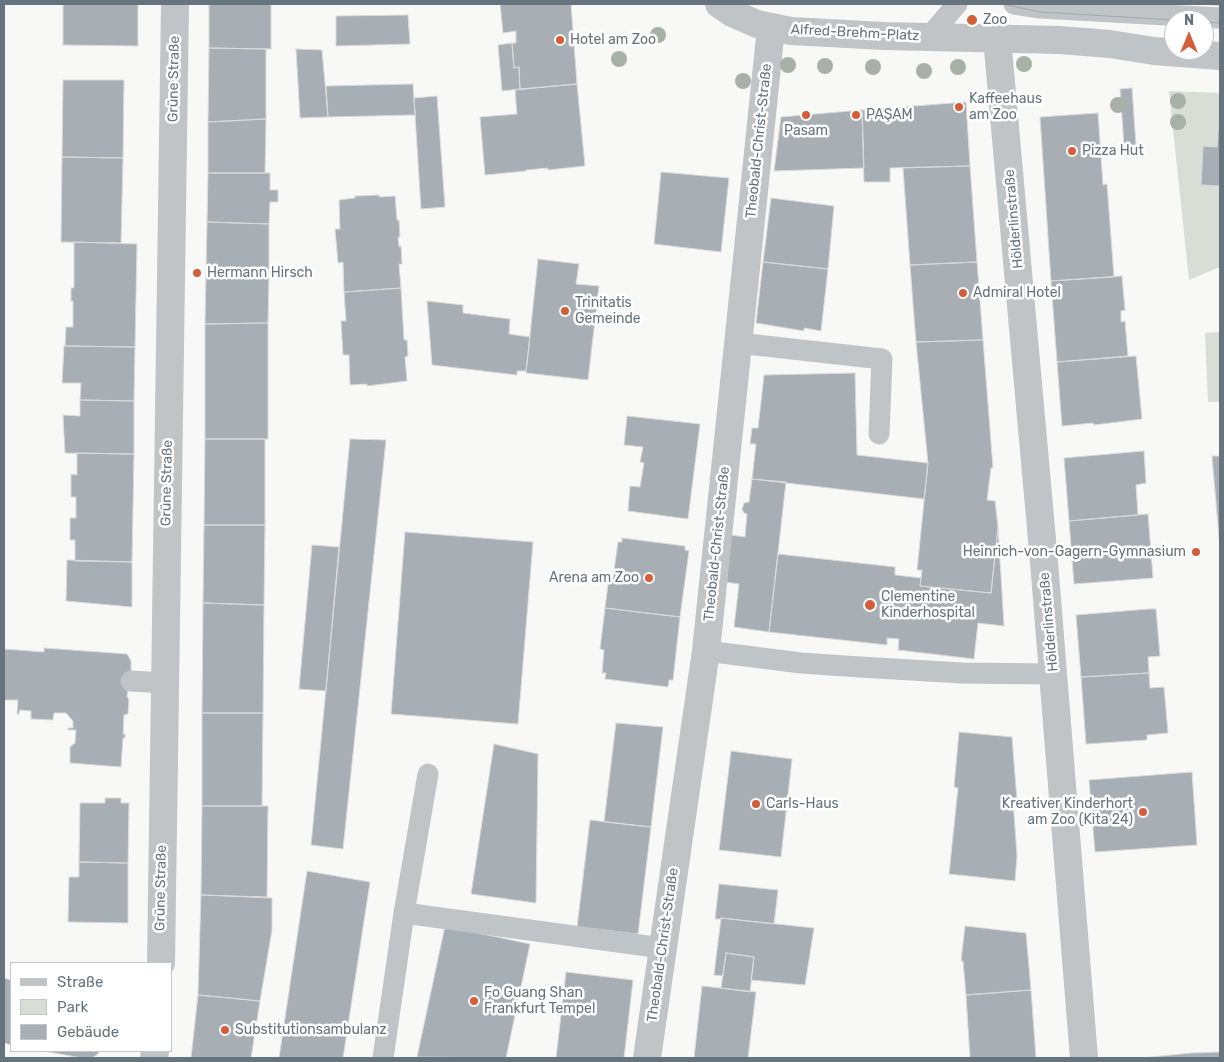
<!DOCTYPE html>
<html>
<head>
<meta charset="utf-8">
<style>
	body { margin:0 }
	#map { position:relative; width:1224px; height:1062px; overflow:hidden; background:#f8f8f6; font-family:Rubik,sans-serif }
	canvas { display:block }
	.frame { position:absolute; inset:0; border:5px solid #66747e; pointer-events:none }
	.legend { position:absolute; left:10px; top:962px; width:162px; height:90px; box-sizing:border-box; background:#fff; border:1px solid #c2c7cb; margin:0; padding:6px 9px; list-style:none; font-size:15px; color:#66747e }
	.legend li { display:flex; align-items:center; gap:10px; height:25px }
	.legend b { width:25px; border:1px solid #c2c7cb }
	.north { position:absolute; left:1164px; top:10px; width:50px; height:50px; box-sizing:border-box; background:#fff; border:1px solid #c2c7cb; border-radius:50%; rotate:0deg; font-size:14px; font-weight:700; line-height:20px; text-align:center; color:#66747e }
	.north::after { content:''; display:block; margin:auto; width:18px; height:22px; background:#d55d39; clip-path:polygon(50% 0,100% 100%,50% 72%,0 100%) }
</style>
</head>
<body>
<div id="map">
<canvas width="1224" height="1062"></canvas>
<div class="frame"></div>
<ul class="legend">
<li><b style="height:6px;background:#c0c4c7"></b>Straße</li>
<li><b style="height:14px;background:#d8ddd6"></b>Park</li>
<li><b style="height:14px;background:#a8afb4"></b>Gebäude</li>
</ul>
<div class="north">N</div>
</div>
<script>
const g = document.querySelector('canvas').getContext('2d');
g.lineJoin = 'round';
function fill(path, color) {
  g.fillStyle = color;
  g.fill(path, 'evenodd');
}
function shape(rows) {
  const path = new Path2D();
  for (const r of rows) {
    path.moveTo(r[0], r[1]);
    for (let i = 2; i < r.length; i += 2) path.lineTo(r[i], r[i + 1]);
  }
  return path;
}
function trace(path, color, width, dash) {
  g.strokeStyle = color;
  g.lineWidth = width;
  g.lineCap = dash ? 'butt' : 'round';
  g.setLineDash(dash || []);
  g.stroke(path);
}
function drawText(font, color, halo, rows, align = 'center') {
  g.font = font + ' Rubik,sans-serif';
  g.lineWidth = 5;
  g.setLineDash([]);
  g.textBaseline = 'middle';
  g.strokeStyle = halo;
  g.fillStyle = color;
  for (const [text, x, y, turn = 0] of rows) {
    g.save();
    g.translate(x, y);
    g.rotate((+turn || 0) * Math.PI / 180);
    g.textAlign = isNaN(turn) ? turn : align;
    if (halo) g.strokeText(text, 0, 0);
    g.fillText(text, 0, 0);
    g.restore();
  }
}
fill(shape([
	[1169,91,1220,93,1220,267,1189,280],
	[1220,332,1220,402,1208,402,1205,333]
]), '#d8ddd6');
const building = shape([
	[63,4,138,4,138,46,63,45,63,4],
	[209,4,271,4,271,49,209,48,209,4],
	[500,4,571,4,577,84,520,89,519,67,514,68,512,43,516,43,516,31,503,33,500,4],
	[408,15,410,44,336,46,336,16,408,15],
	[512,43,514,68,519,67,520,89,502,91,498,45,512,43],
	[209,48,266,49,266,119,208,122,209,48],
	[296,49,322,50,328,117,300,118,296,49],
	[63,80,124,80,123,158,62,157,63,80],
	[413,84,415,115,328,117,326,86,413,84],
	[577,84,585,166,548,170,548,168,526,170,526,171,485,175,480,117,517,114,515,90,577,84],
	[1132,88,1136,145,1124,146,1120,89,1132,88],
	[437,96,445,207,421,209,414,98,437,96],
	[966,102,970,166,890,168,890,182,864,182,862,110,966,102],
	[862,110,864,168,774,171,781,117,862,110],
	[1098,113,1103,185,1107,184,1114,277,1051,281,1040,117,1098,113],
	[266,119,265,173,208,173,208,122,266,119],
	[1219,119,1220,119,1220,186,1201,185,1203,146,1217,147,1219,119],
	[62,157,123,158,121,243,61,242,62,157],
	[970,166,977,262,910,265,903,168,970,166],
	[661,172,729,178,721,252,654,244,661,172],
	[208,173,270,173,270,190,278,190,278,202,270,202,269,224,207,222,208,173],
	[379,195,379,197,395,196,397,220,399,220,400,237,398,237,399,247,401,246,402,264,399,264,401,288,344,292,343,262,338,263,335,229,340,229,339,200,355,198,355,196,379,195],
	[771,198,834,206,828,269,763,262,771,198],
	[207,222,269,224,269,274,206,273,207,222],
	[74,242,137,244,135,347,65,346,66,327,73,327,73,301,71,301,71,288,74,288,74,242],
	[538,259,579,264,576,284,599,286,588,380,526,373,538,259],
	[763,262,828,269,821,331,804,328,804,331,756,323,763,262],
	[977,262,983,340,916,342,910,265,977,262],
	[206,273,269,274,268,323,205,324,206,273],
	[1122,276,1125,310,1121,311,1121,322,1125,321,1128,356,1057,362,1051,281,1122,276],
	[401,288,404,340,407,340,408,356,405,357,407,381,367,386,367,384,350,385,349,355,343,355,341,321,346,321,344,292,401,288],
	[427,301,463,305,463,313,510,319,509,334,530,337,526,371,517,371,517,375,432,365,427,301],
	[268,323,268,439,205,439,205,324,268,323],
	[983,340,993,468,991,468,987,500,995,501,998,527,991,593,920,586,922,570,917,570,928,463,916,342,983,340],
	[64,346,135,347,134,401,80,400,81,383,62,383,64,346],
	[1136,356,1142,419,1094,425,1093,423,1062,426,1057,362,1136,356],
	[855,373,857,455,928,463,924,499,752,479,756,444,750,444,752,428,758,428,764,375,855,373],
	[80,400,134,401,134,454,65,453,63,415,80,416,80,400],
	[627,416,700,424,688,519,628,511,630,486,640,487,644,463,640,462,643,447,624,445,627,416],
	[205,439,265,439,265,525,204,525,205,439],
	[350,439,386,440,343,849,311,845,350,439],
	[1144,451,1146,483,1136,485,1138,515,1069,521,1064,458,1144,451],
	[77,453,134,454,132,562,75,561,75,540,70,540,70,518,76,518,76,497,71,497,71,474,77,475,77,453],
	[1212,456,1220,456,1220,549,1212,456],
	[752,479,786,482,769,632,734,627,739,584,725,582,731,535,745,537,747,514,744,513,742,509,744,503,749,502,752,479],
	[1148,514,1153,578,1074,584,1069,521,1148,514],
	[204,525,265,525,264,605,203,603,204,525],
	[998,527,1004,626,978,623,974,659,898,650,899,639,887,638,887,645,769,632,778,554,895,567,895,575,921,578,920,586,991,593,998,527],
	[405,532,533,542,518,724,391,714,405,532],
	[622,538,685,546,685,550,689,551,680,617,605,608,609,577,613,578,618,542,622,542,622,538],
	[312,545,339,547,326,691,299,689,312,545],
	[67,560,132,562,132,607,66,601,67,560],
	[203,603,264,605,263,713,202,713,203,603],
	[605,608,680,617,673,680,669,680,668,687,605,679,606,673,602,673,604,650,600,649,605,608],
	[1149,609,1156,609,1160,656,1148,657,1149,673,1081,677,1076,615,1149,609],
	[44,648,127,654,131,661,131,688,128,688,127,697,129,699,128,714,124,715,123,734,125,734,125,738,123,738,121,767,70,763,70,747,75,743,76,730,68,730,68,728,73,728,73,721,66,713,54,713,53,720,31,719,31,711,20,710,19,714,17,714,18,700,6,700,4,702,4,649,44,652,44,648],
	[1149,673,1150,688,1164,687,1168,733,1147,735,1147,740,1086,744,1081,677,1149,673],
	[202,713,263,713,262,806,202,806,202,713],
	[616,723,663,727,651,827,604,822,616,723],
	[959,732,1012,737,1017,800,1013,800,1017,856,1015,881,949,874,958,788,954,787,959,732],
	[494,744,538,754,536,903,471,894,494,744],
	[731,751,792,759,781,857,719,850,731,751],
	[1192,772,1197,845,1095,852,1089,780,1192,772],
	[105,798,121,798,121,803,129,803,128,863,79,862,80,803,105,803,105,798],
	[202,806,268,806,267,897,201,895,202,806],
	[590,820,651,827,638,934,577,927,590,820],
	[79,862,128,863,128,923,68,922,69,877,79,877,79,862],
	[307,871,370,882,343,1058,279,1058,307,871],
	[719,884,778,890,774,924,721,918,721,919,715,919,719,884],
	[201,895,272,898,272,930,260,1001,198,995,201,895],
	[721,918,814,928,805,985,751,980,754,957,726,953,723,976,714,975,721,918],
	[445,926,530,944,506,1058,417,1057,445,926],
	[965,926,1026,933,1031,990,966,995,963,961,961,961,965,926],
	[726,953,754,957,750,992,721,988,726,953],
	[566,972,633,980,624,1058,556,1058,566,972],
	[4,978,11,980,11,1045,4,1043,4,978],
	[702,986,756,992,748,1058,694,1058,702,986],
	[1031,990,1036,1058,970,1058,966,995,1031,990],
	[198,995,260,1001,251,1058,191,1058,198,995],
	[43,1051,99,1051,98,1054,92,1058,82,1058,43,1051],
	[1220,1052,1220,1058,1141,1058,1191,1053,1220,1052]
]);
fill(building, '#a8afb4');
trace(building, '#dadad8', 1);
trace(shape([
	[1014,4,1040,8,1220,18],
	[929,37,957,4],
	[738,343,882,359,879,434],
	[706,651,801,663,860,667,962,673,1053,674],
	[131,681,164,683],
	[404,913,662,948],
	[383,1058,404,913,428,774]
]), '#c0c4c7', 21);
trace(shape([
	[719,4,732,13,757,24,791,31,884,36,1060,40,1110,44,1154,51,1220,56],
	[997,38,1044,562,1084,1058],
	[161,963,175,4],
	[154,1058,155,1051],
	[647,1058,706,651,771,28]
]), '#c0c4c7', 28);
trace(shape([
	[1003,4,1040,12,1174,20],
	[1194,4,1220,5],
	[1204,22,1220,23]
]), '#a2a8ad', 1);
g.fillStyle = '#a8b1a6';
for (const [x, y] of [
	[658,35],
	[619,59],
	[1024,64],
	[788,65],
	[825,66],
	[873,67],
	[958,67],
	[924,71],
	[743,81],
	[1178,101],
	[1118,105],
	[1178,122]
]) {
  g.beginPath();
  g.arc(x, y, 8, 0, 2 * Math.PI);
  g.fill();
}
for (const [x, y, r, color] of [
	[972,20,6,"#d55d39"],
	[560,40,5,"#d55d39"],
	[959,107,5,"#d55d39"],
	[806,115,5,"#d55d39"],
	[856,115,5,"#d55d39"],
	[1072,151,5,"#d55d39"],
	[197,273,5,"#d55d39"],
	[963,293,5,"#d55d39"],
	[565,311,5,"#d55d39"],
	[1196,552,5,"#d55d39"],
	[649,578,5,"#d55d39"],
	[870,605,6,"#d55d39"],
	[756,804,5,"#d55d39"],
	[1143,812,5,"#d55d39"],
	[474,1001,5,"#d55d39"],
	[225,1030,5,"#d55d39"]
]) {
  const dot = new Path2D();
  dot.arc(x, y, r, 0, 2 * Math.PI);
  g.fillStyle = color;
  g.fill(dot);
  trace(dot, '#fff', 2);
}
drawText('14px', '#66747e', '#fff', [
	["Zoo",983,20],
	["Hotel am Zoo",570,40],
	["Kaffeehaus",969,99],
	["am Zoo",969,115],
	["PAŞAM",866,115],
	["Pasam",806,131,"center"],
	["Pizza Hut",1082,151],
	["Hermann Hirsch",207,273],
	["Admiral Hotel",973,293],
	["Trinitatis",575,303],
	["Gemeinde",575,319],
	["Heinrich-von-Gagern-Gymnasium",1186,552,"right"],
	["Arena am Zoo",639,578,"right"],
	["Clementine",881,597],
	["Kinderhospital",881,613],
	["Carls-Haus",766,804],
	["Kreativer Kinderhort",1133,804,"right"],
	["am Zoo (Kita 24)",1133,820,"right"],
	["Fo Guang Shan",484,993],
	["Frankfurt Tempel",484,1009],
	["Substitutionsambulanz",235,1030]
], 'left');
drawText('14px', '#66747e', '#fff', [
	["Alfred-Brehm-Platz",855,33,3],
	["Grüne Straße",174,79,-89],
	["Theobald-Christ-Straße",759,141,-84],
	["Hölderlinstraße",1014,219,-95],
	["Grüne Straße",167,483,-89],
	["Theobald-Christ-Straße",717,544,-84],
	["Hölderlinstraße",1049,622,-95],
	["Grüne Straße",161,888,-89],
	["Theobald-Christ-Straße",663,945,-82]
]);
</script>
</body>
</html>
